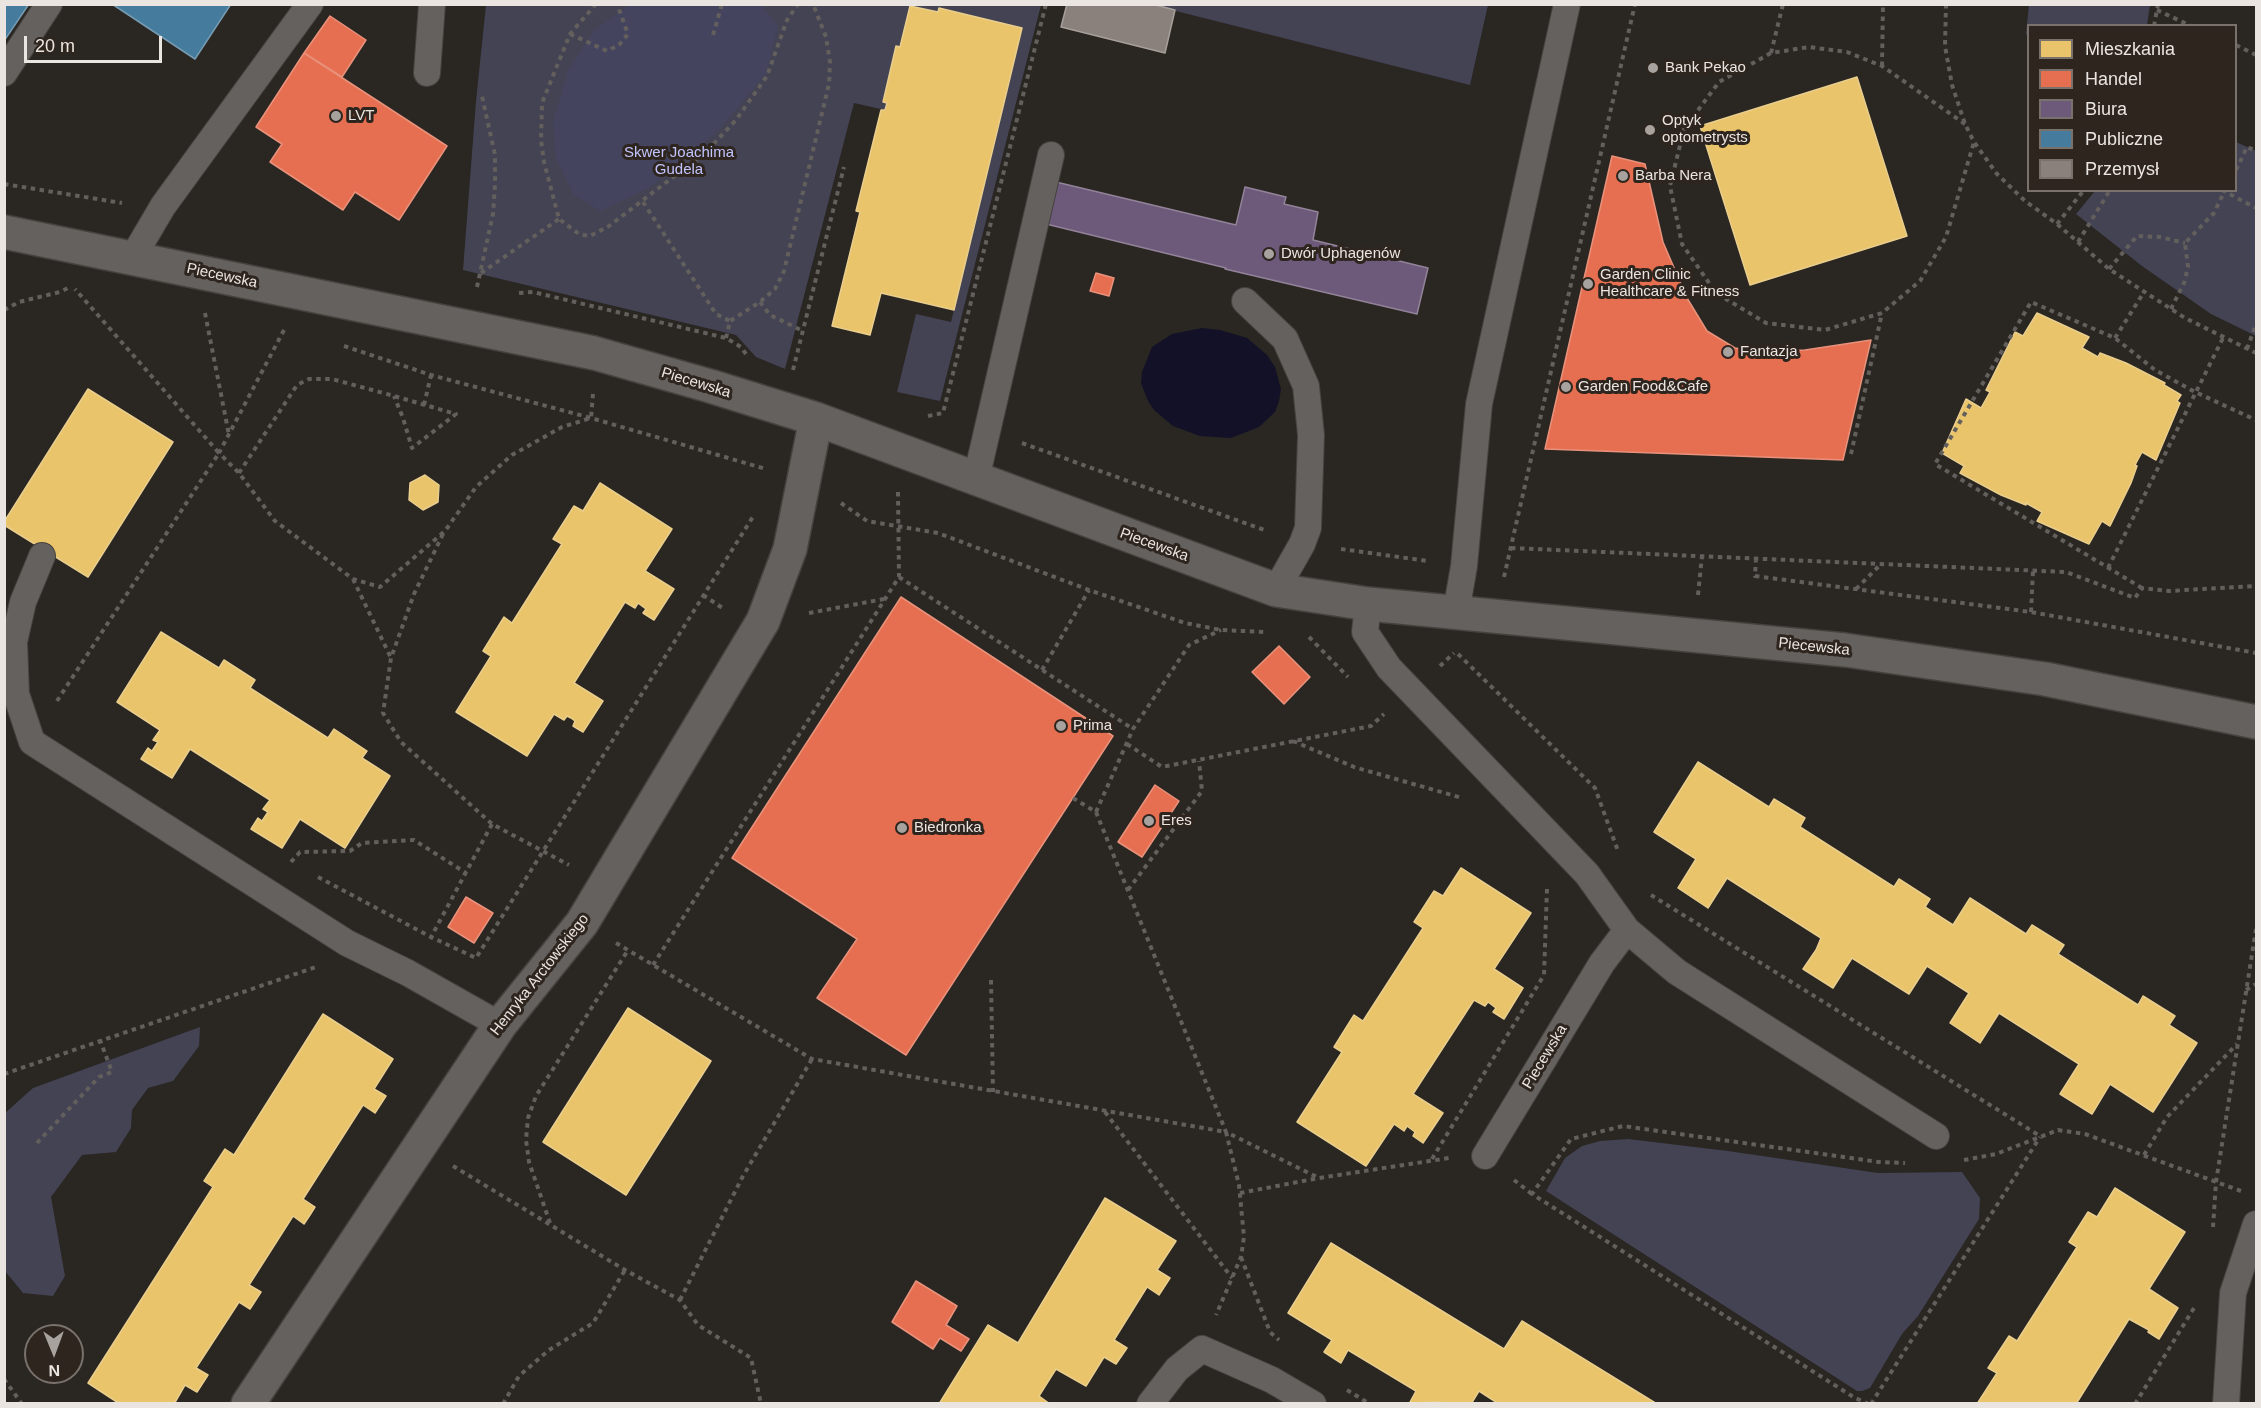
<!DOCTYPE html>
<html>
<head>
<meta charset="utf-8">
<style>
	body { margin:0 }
	#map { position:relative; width:2261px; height:1408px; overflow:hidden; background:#2a2622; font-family:Helvetica,sans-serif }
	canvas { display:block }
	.frame { position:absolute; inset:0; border:6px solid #eae5e0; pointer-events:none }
	.legend { position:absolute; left:2027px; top:24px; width:210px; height:168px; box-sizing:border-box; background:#2e251e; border:2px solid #79726c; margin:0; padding:8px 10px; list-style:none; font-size:18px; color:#eae5e0 }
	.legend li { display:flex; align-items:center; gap:12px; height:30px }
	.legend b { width:30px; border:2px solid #79726c }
	.north { position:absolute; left:24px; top:1324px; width:60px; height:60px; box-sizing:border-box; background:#2e251e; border:2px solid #79726c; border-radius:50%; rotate:179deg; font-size:16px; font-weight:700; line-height:24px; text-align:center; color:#eae5e0 }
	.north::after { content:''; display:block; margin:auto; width:21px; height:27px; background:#a7a29e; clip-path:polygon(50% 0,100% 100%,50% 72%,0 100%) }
	.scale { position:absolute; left:24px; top:36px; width:138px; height:27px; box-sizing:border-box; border:3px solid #eae5e0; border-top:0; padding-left:8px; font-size:18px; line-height:21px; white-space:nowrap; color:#eae5e0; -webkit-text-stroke:4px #2e251e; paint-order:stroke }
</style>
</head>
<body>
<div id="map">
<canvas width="2261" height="1408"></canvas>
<div class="frame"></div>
<ul class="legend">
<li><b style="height:16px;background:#e9c46a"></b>Mieszkania</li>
<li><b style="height:16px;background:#e76f51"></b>Handel</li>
<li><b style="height:16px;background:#6d597a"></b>Biura</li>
<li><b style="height:16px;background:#457b9d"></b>Publiczne</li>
<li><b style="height:16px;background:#8a817c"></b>Przemysł</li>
</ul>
<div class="north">N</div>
<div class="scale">20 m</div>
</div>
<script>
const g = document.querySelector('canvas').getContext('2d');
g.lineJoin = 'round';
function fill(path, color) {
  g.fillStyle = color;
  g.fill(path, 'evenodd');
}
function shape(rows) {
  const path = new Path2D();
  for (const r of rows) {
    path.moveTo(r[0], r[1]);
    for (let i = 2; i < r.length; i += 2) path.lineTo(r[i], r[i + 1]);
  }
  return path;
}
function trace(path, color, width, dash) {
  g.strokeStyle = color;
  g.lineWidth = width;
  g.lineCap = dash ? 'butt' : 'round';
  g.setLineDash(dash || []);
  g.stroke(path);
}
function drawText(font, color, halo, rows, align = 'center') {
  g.font = font + ' Helvetica,sans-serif';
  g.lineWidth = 6;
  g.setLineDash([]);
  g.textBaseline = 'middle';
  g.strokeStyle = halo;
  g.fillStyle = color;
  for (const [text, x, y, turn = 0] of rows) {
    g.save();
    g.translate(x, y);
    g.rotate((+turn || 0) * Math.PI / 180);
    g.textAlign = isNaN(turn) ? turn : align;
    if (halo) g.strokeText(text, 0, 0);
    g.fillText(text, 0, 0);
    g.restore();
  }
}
fill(shape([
	[486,5,1041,5,940,401,897,392,916,314,951,322,1022,29,910,6,900,47,896,46,883,101,887,103,885,110,854,103,785,369,756,357,736,335,463,270,476,101],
	[1152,5,1488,5,1470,85],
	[2029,5,2029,4,2150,5,2147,25,2028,26,2028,37,2026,34],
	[2236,142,2256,151,2256,336,2211,314,2142,266,2076,214,2095,191,2236,190],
	[200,1027,199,1046,173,1081,148,1088,132,1110,131,1128,116,1152,82,1155,51,1197,65,1276,53,1296,23,1293,5,1271,5,1113,33,1088],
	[1628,1139,1728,1151,1878,1173,1962,1172,1980,1198,1979,1219,1918,1316,1902,1334,1870,1388,1862,1391,1857,1391,1546,1191,1565,1158,1582,1146,1600,1141]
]), '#434354');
fill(shape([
	[632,4,761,5,778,26,766,74,717,132,650,187,601,211,574,195,556,158,553,122,568,71,595,29]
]), '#44445f');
fill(shape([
	[1202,328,1220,330,1247,338,1267,355,1275,367,1281,389,1279,401,1275,412,1259,427,1231,438,1200,436,1173,426,1154,410,1148,401,1141,383,1142,372,1152,347,1172,334]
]), '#121128');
const homes = shape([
	[910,6,938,12,939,8,1022,28,954,310,881,293,870,335,832,326,860,212,856,211,881,110,885,110,887,103,883,102,896,46,900,47,910,6],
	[1857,77,1907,236,1750,285,1700,126,1857,77],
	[2037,313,2089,337,2082,348,2098,357,2100,353,2126,363,2165,383,2164,385,2181,395,2177,401,2180,403,2156,460,2142,452,2135,465,2137,466,2131,483,2110,526,2102,521,2089,544,2037,521,2042,512,2026,503,2026,505,2001,495,1960,473,1964,466,1942,453,1966,399,1981,408,1990,392,1986,390,2015,332,2023,336,2037,313],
	[88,389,173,442,88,577,4,525,4,522,88,389],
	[425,475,439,485,438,502,423,510,409,500,410,483,425,475],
	[600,483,672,529,645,571,674,589,654,620,643,613,646,609,638,603,635,608,625,602,574,683,603,701,583,732,573,726,575,721,571,718,567,716,564,720,554,714,527,756,456,712,491,656,483,651,504,617,512,623,562,544,553,539,574,506,583,511,600,483],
	[161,632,219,668,224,660,255,680,250,688,328,738,334,729,367,751,362,758,390,776,345,848,300,819,282,848,251,829,258,818,262,821,268,812,263,809,270,800,190,749,172,778,141,759,148,748,152,751,158,742,153,740,160,730,117,702,161,632],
	[1698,762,1769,807,1774,799,1805,818,1800,827,1894,887,1899,879,1930,899,1925,907,1953,925,1970,898,2026,934,2032,925,2064,945,2058,954,2138,1005,2143,996,2175,1016,2169,1025,2197,1043,2153,1112,2110,1084,2092,1114,2060,1094,2079,1064,1999,1013,1980,1043,1950,1023,1969,993,1927,966,1909,994,1852,958,1833,988,1803,969,1816,950,1821,938,1727,878,1708,908,1678,888,1696,859,1654,832,1698,762],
	[1461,868,1531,913,1494,969,1523,988,1504,1019,1493,1012,1496,1008,1488,1002,1485,1006,1474,1000,1413,1094,1443,1113,1423,1143,1413,1136,1415,1132,1407,1126,1404,1131,1394,1124,1366,1166,1297,1122,1342,1052,1334,1047,1354,1015,1363,1021,1423,928,1414,922,1434,891,1443,896,1461,868],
	[628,1008,711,1061,626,1195,543,1142,628,1008],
	[323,1014,393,1059,374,1089,386,1096,375,1113,363,1105,303,1199,315,1207,310,1215,304,1224,293,1216,249,1285,261,1292,250,1309,239,1302,196,1368,208,1375,197,1392,185,1385,174,1404,120,1404,88,1383,213,1187,204,1181,225,1149,234,1155,323,1014],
	[2115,1188,2185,1232,2149,1289,2178,1308,2159,1339,2148,1332,2149,1330,2129,1319,2076,1404,1977,1404,1997,1373,1988,1368,2009,1336,2017,1341,2077,1247,2069,1242,2088,1212,2097,1217,2115,1188],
	[1105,1198,1176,1241,1157,1270,1170,1278,1159,1295,1147,1287,1114,1340,1127,1348,1116,1364,1104,1357,1086,1386,1056,1369,1039,1396,1050,1404,939,1404,988,1325,1018,1343,1105,1198],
	[1331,1243,1504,1349,1522,1321,1657,1404,1499,1404,1479,1391,1471,1404,1433,1402,1409,1404,1416,1391,1348,1350,1341,1363,1324,1352,1332,1340,1288,1313,1331,1243]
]);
fill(homes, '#e9c46a');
trace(homes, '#e9ce8d', 1.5);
const shops = shape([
	[330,16,366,40,342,77,304,53,330,16],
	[304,53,447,146,399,220,355,192,343,210,270,162,282,144,256,127,304,53],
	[1612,156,1645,164,1663,242,1687,298,1707,331,1735,348,1760,352,1805,350,1871,340,1843,460,1545,449,1612,156],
	[1096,273,1114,278,1109,296,1090,291,1096,273],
	[901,597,1113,736,906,1055,817,998,857,939,732,858,901,597],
	[1279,646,1310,677,1284,704,1252,672,1279,646],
	[1155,785,1179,801,1142,857,1118,842,1155,785],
	[466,897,493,913,474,943,448,927,466,897],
	[916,1281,957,1306,946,1325,969,1339,961,1351,940,1338,933,1349,892,1322,916,1281]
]);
fill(shops, '#e76f51');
trace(shops, '#e8927c', 1.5);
const offices = shape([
	[1056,182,1236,225,1245,187,1286,197,1284,204,1318,212,1313,240,1428,268,1417,314,1225,269,1226,268,1046,224,1056,182]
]);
fill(offices, '#6d597a');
trace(offices, '#928399', 1.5);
const public = shape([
	[4,4,29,4,4,41,4,4],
	[112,4,231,4,195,59,112,4]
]);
fill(public, '#457b9d');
trace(public, '#769bb1', 1.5);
const industry = shape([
	[1067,4,1152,4,1175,10,1165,53,1061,27,1067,4]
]);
fill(industry, '#8a817c');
trace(industry, '#a79f9a', 1.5);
const lane = shape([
	[4,73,49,4],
	[427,73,432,4],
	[133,257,163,206,310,4],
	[1245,301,1285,339,1306,386,1311,435,1308,528,1302,544,1276,590],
	[976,479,1051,155],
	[42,556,23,602,14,642,16,694,32,742,347,943,408,973,500,1025],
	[1368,604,1365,632,1389,668,1587,874,1627,930,1677,972,1936,1136],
	[1456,612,1464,566,1479,404,1567,4],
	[1485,1156,1602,963,1627,930],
	[1150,1404,1177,1369,1202,1349,1272,1380,1313,1404],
	[2226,1404,2233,1293,2256,1224]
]);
const street = shape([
	[4,232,594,353,710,386,816,419,1276,590,1368,604,1845,650,2045,679,2256,722],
	[248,1404,500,1025,582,923,763,621,790,549,816,419]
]);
trace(lane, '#45423e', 28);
trace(street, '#45423e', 36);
trace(shape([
	[596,4,570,34,542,103,541,140,544,162,559,219,579,234,590,236,609,226,706,152,736,120,767,76,787,20,798,4],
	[1946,4,1945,46,1952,85,1965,124,1974,142,1997,174,2025,201,2057,224,2109,269,2185,318,2256,353],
	[2157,10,2191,26],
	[2154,26,2158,4],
	[570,34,607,51,619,45,628,34,617,4],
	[713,35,722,4],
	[2236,45,2256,55],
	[1771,53,1783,4],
	[1882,66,1883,4],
	[1965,124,1882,66,1847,52,1809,47,1771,53,1719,82,1684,129,1670,186,1682,244,1716,293,1766,323,1825,330,1882,313,1920,281,1946,237,1974,142],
	[2236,170,2247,147,2256,151],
	[4,184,122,203],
	[2222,190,2256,208],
	[643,202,716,314,730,321],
	[2057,224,2084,190],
	[2078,242,2110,190],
	[2109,269,2137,236,2160,237,2185,243],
	[481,273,559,219],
	[477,287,493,214,495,184,495,155,482,96],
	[519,293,533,292,726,338,741,347,746,354],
	[760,302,770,315,803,331],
	[2171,309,2184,283,2188,267,2185,243,2214,213,2225,190],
	[4,310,19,302,60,292,68,288],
	[205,313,229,435],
	[284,330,219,453,239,473,275,521,353,579,380,587,445,531,476,487,512,455,562,427,591,418,593,394],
	[726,338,730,321,760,302,775,289,784,271,829,84,830,62,826,37,813,4],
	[2115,338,2144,292],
	[344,346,431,375,591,418,766,469],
	[2247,349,2256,324],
	[793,370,844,167],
	[424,405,431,375],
	[928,416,943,413,1046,4],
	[1022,443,1267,531],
	[1851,454,1882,313],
	[239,473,297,385,309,379,332,379,394,396,456,414,412,448,403,418,394,396],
	[841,503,867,521,938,533,1089,590,1185,623,1221,630,1266,632],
	[443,534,414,594,391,658,383,713,401,742,492,824,569,865],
	[1511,548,2066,572,2135,598,2142,588,2169,591,2256,586],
	[1341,549,1428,561],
	[1756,558,1755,576,2031,612,2256,653],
	[2108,568,2223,338],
	[899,577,1133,729],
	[1504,577,1635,4],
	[353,579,391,658],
	[2142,588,1935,464,2031,302,2115,338,2155,370,2195,392,2256,420],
	[1856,589,1880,565],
	[703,595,724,609],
	[1698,595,1702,556],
	[2031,612,2033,571],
	[809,613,884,599],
	[1309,637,1348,677],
	[1458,654,1595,788,1618,851],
	[1440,666,1454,653],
	[1042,670,1089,590],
	[57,701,219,453,75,289],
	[1293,741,1354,767,1462,798],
	[1127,744,1162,767,1371,726,1384,714],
	[1073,798,1096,812,1226,1132,1319,1178],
	[1096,812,1133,729,1189,645,1221,630],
	[291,862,300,852,350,851,362,843,414,840,466,873],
	[318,877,431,937,476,958,754,515],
	[1128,890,1202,791,1199,761],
	[1651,895,2040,1136],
	[430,939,492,824],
	[616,943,812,1059,1226,1132,1239,1185,1244,1237,1241,1257,1216,1315],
	[653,965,899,577,898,492],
	[991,980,993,1092],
	[2246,990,2256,984],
	[4,1074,316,967],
	[1105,1112,1232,1278],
	[37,1143,99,1077,112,1072,100,1040],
	[2144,1155,2167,1117,2237,1044],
	[1432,1159,1544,975,1547,888],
	[1964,1160,1996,1154,2058,1130,2085,1134,2241,1191],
	[453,1166,625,1270,680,1300,698,1325,751,1358,761,1404],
	[1514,1180,1532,1194],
	[1240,1193,1319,1178,1449,1158],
	[550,1223,529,1162,526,1140,528,1118,536,1096,628,950],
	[2213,1227,2216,1182,2256,929],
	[1241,1257,1270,1332,1279,1340],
	[680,1300,743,1176,812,1059],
	[4,1379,22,1404],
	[1347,1390,1370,1404],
	[503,1404,519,1376,549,1350,593,1323,625,1270],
	[1869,1404,1855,1398,1532,1194,1571,1139,1623,1126,1879,1162,1905,1163],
	[1871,1404,2040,1137],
	[2135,1404,2194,1308]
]), '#625f5c', 4, [4.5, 4.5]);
trace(lane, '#64615e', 26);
trace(street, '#64615e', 33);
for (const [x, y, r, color] of [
	[1653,68,6,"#a7a29e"],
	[336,116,6,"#a7a29e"],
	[1650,130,6,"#a7a29e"],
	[1623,176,6,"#a7a29e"],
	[1269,254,6,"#a7a29e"],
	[1588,284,6,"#a7a29e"],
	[1728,352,6,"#a7a29e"],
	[1566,387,6,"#a7a29e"],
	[1061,726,6,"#a7a29e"],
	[1149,821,6,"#a7a29e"],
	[902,828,6,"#a7a29e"]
]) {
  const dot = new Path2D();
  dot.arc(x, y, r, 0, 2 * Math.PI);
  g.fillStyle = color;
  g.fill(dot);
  trace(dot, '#2e251e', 2);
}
drawText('15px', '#eae5e0', '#2e251e', [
	["Bank Pekao",1665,68],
	["LVT",348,116],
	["Optyk",1662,121],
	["optometrysts",1662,138],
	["Barba Nera",1635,176],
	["Dwór Uphagenów",1281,254],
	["Garden Clinic",1600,275],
	["Healthcare & Fitness",1600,292],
	["Fantazja",1740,352],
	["Garden Food&Cafe",1578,387],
	["Prima",1073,726],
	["Eres",1161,821],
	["Biedronka",914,828]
], 'left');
drawText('15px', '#c2c4ff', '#2e251e', [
	["Skwer Joachima",679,153],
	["Gudela",679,170]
]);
drawText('15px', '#eae5e0', '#2e251e', [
	["Piecewska",222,276,12],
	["Piecewska",696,383,17],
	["Piecewska",1154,545,20],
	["Piecewska",1814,647,6],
	["Henryka Arctowskiego",540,975,-52],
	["Piecewska",1545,1057,-59]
]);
</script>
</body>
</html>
